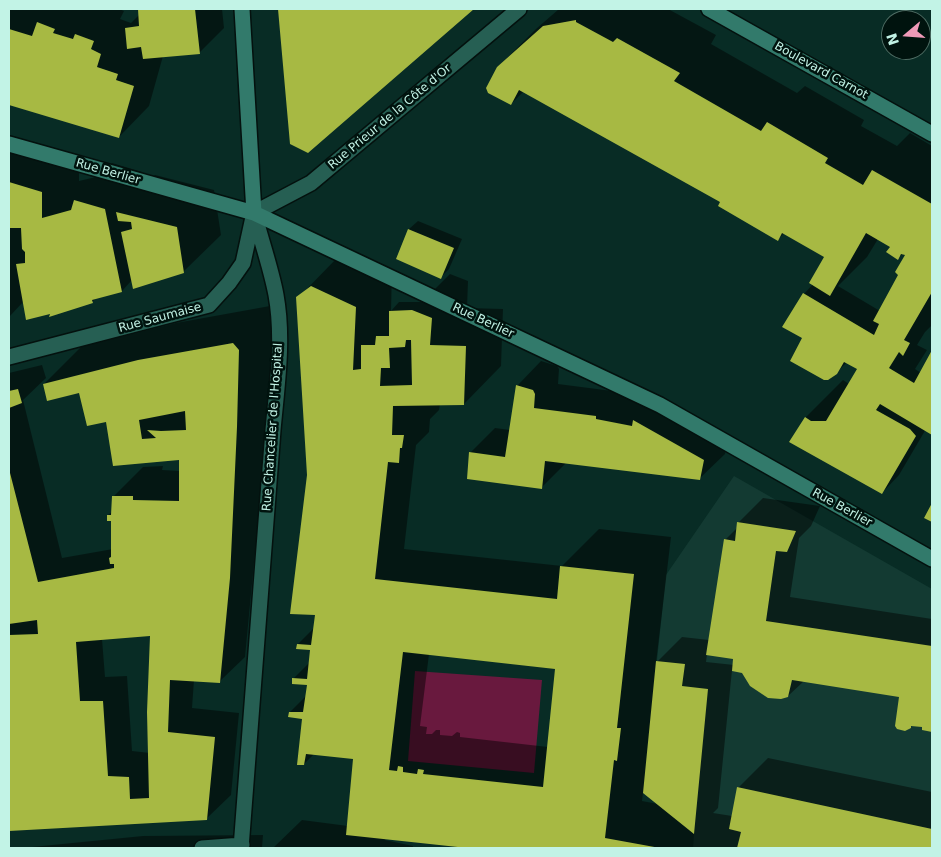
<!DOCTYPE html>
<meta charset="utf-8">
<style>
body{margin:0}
#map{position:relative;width:941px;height:857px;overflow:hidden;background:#082c25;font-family:"DejaVu Sans",sans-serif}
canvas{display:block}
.frame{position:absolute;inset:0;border:10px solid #c2f3e6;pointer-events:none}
.north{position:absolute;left:881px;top:10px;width:50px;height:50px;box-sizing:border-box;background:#00130e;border:1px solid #4e6d64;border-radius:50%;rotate:252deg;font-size:14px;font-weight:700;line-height:20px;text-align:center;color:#c2f3e6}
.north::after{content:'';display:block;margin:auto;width:18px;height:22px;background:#ef9ab8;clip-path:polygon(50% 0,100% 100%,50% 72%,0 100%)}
</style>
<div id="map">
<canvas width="941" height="857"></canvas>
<div class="frame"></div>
<div class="north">N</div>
</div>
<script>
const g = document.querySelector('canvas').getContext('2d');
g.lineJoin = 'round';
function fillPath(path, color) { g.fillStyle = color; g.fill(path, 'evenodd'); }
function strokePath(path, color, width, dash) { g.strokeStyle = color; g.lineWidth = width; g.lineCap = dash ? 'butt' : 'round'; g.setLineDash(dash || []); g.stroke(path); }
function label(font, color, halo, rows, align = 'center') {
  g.font = font + ' "DejaVu Sans",sans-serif'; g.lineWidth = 5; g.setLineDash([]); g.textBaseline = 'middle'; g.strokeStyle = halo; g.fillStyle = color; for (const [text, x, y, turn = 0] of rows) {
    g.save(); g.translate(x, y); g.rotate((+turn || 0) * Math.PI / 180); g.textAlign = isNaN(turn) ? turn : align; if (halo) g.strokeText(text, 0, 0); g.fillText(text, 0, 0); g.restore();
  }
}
fillPath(new Path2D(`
 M734,476L932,589V848H693L694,834L643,793L666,575Z`), '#133a32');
fillPath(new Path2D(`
 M415,671L542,680L534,773L408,761Z`), '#69193e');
fillPath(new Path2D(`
 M9,9H119L124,11L120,19L131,23L140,14V9H222L224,28L199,53L163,56L149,106L119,137L9,104Z
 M279,9H472L308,152L291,143Z
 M559,9H668L716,35L711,44L797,93L805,86L864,120L861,126L897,146L910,133L932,146V325L925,332L917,345L927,350L915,369L921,373L932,352V433L926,429L899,475L882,493L791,441L806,417L843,380L849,384L858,369L847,362L836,373L803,338L804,294L813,284L825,257L784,233L778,240L721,201L524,91L511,104L498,67L536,29ZM878,239L892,246L898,259L903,253L907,255L900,274L880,311L838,286L867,257Z
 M9,135L79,155V181L100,176L112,163L142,172L145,185L155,175L214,190L221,235L183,272L132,280L122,291L96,298L92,302L52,312L24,301L9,317Z
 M418,221L462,239L449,269L441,277L398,259L409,229Z
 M349,250L392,269L391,311L399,302H422L450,274L468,281L467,308L503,309L501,366L464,404H440L439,410L430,419L429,432L416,445L404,549L562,566L599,529L671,537L656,663L682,637L709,640L725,540L738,527L739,522L763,498L820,506L811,526L799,538L790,597L932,619V731L923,729V726L913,725L910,727L900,696L804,681L788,696L743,671L732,670L718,808L713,813L732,816L738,788L768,758L932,792V848H478L386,838L385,840L413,846V848H273L302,820L348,826L354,758L314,754L304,764V718L290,712L306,696L308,684L294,678L310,662L312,649L298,644L314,628L316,614L298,298L335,260ZM429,654L556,669L548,747L460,737V733L457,732L452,736L440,735V730H436L432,734H426L427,727L420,726ZM707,654L735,658L734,665L706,662ZM643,792L658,804L642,801Z
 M270,306L276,313L260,547L255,552L245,657L220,681L194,680L192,708L239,713L231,795L206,819L9,829V373L42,365L46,378L23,400L62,558L113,549L112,520L108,515L113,511V497L143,467L163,466L162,470L180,471V459L114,465L107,420L80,392L44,384L81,347L176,323ZM151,635L150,753L132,751L127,676L105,677L102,639Z
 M541,361L557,366L559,369L558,384L620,392V395L654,401L659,396L728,435L725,454L700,478L566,463L541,488L470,453L495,428L510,430L517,386Z
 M263,835L262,848H22L143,836Z`), '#0007');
fillPath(new Path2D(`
 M138,9H195L200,54L143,59L141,47L127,49L125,28L139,26Z
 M278,9H474L308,153L290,144Z
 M576,20V22L613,42L617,38L680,73L674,81L761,131L767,122L828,158L825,163L863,185L872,170L932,204V292L904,340L910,343L903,356L899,352L889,368L914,383L932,350V435L880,404L876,410L910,429L916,436L882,494L789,442L805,417L811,421H826L857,369L844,362L837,374L828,380H824L790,361L802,338L782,327L803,293L874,335L879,324L873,321L898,275L895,272L905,255L901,254L898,260L886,252L890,247L866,233L830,296L809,283L824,257L782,233L778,241L718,206L720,202L519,90L511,105L488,93L486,88L497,67L543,26Z
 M37,22L55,29L53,33L73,39L75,34L94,41L91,49L101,54L97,67L118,74L116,80L134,86L119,138L9,105V29L32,36Z
 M9,182L42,192V218L71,210L74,200L105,209L122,292L92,300L93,303L49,317L50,314L26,320L16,264L25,263V252L22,249L21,228H9Z
 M116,212L177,227L184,273L133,289L121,232L132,229L131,222L118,221Z
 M408,229L454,248L441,279L396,259Z
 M311,286L356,307L353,370L361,369V345H375L376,336H389V311L412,310L432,318L430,345L466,346L464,405L393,406L392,435H404L402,448H400L399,463L388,462L375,579L557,599L560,566L634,574L617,728H621L617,761L614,760L605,838L660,848H467L346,835L353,759L306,754L304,765H297L302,719L288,717L289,712H303L307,685L292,684V678L307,679L310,650L296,649L297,644L311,645L315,615L290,614L307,475L296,297ZM406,340H411L412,385L380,386L381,368H390L389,348L405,347ZM403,652L555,669L543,787L423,774L424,770L418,769L417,774L403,772V767L398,766L397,771L389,770Z
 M233,343L239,350L237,427L230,578L220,683L170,680L168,732L215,737L207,820L9,831V635L38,634L37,620L9,624V469L38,582L114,568V564H110L109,558L111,557V521H107V515H111L112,496H133V500L179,501V460L113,466L106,422L87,426L79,393L47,401L43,384L138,360ZM185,411L186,430L161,431L147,430L156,438L142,439L139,420ZM150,636L147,712L149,798L130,799L129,777L108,776L103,701H80L76,642Z
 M516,385L533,390L535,394L534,408L596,416V419L632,426L633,420L704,460L700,480L545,461L542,489L467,479L469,452L505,457Z
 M18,389L22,403L9,408V391Z
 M932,503V522L924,518Z
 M737,522L796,531L787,552L776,551L766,621L932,646V732L922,730V727L911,726V728L905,731L897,729L895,726L899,697L792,680L788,697L781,699L768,698L750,686L742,673L732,671L733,659L706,655L724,539L735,541Z
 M656,661L685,664L682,686L708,689L694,834L643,793Z
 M737,787L932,829V848H737L741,832L729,829Z`), '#a7b943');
const street = new Path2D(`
 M254,213L311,183L519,9
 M9,357L209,305L229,283L243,263L253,217
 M202,848L242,845
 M241,848L273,430C277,386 284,339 276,295C271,268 261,240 254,213`);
const secondary = new Path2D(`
 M242,9L254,213
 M709,9L932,134
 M9,144L254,213L660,405L932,559`);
strokePath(street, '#04110e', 18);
strokePath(secondary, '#04110e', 18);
strokePath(street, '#265f53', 15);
strokePath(secondary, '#327a6b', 15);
label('12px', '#c2f3e6', '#00130e', [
 ["Boulevard Carnot",821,71,29],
 ["Rue Prieur de la Côte d'Or",390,117,-40],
 ["Rue Berlier",108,172,16],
 ["Rue Saumaise",160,318,-15],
 ["Rue Berlier",483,321,25],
 ["Rue Chancelier de l'Hospital",273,427,-86],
 ["Rue Berlier",842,508,29]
]);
</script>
